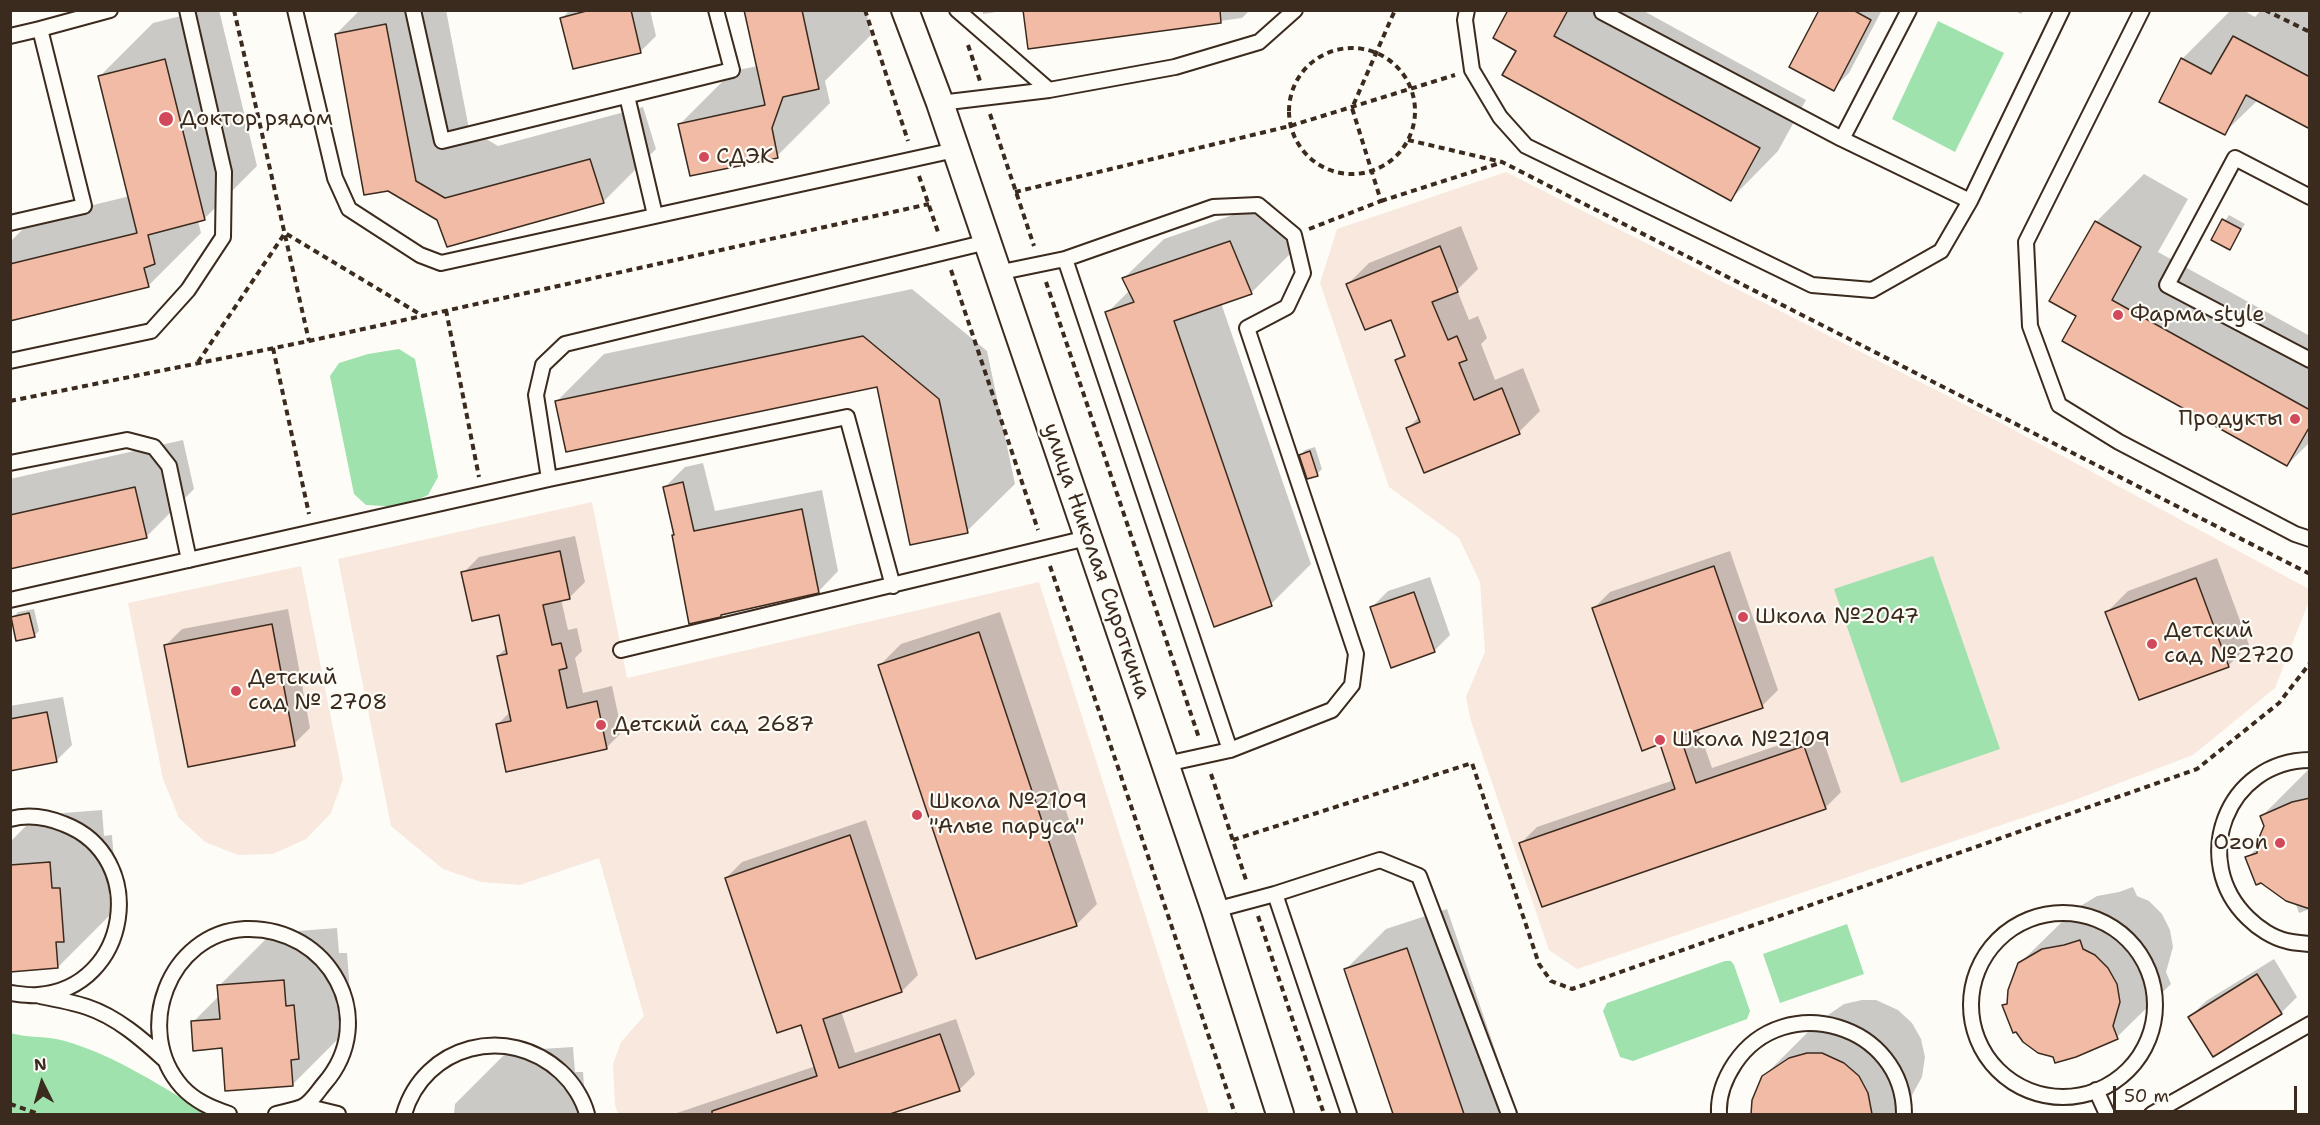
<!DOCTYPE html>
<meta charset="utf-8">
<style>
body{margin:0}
#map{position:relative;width:2320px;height:1125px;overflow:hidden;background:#fdfcf7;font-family:"Shantell Sans",sans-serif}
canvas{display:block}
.frame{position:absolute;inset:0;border:12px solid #3b2a1e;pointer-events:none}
.north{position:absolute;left:12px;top:1053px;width:60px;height:60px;-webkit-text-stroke:4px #fdfcf7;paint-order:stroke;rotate:355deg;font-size:16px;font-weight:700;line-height:24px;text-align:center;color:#3b2a1e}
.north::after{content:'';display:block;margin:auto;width:21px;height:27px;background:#3b2a1e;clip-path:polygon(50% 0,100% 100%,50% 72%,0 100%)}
.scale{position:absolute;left:2113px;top:1086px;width:184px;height:27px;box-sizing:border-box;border:3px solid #3b2a1e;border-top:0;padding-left:8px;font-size:18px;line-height:21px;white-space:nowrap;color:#3b2a1e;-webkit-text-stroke:4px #fdfcf7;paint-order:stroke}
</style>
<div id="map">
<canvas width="2320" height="1125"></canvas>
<div class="frame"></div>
<div class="north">N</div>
<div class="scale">50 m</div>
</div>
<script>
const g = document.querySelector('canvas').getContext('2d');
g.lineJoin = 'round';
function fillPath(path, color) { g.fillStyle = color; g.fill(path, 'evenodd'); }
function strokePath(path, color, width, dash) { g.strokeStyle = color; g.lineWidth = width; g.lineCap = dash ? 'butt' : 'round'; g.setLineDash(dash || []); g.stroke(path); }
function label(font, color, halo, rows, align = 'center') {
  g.font = font + ' "Shantell Sans",sans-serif'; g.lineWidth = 4.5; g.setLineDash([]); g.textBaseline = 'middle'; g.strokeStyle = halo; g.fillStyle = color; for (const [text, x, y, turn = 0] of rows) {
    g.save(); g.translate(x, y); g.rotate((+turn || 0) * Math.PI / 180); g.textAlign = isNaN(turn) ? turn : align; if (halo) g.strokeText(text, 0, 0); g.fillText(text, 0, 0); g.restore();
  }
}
fillPath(new Path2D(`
 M1506,172L2003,424L2309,589V601L2275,688L2193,755L2072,801L1577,969L1549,950L1471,721L1466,697L1485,652L1480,582L1459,538L1389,487L1320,283L1337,229Z
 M592,502L627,678L1039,582L1209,1114H618L615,1105L613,1064L621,1042L644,1016L599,858L520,885L481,882L443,869L391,826L338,559Z
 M301,566L343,779L331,813L306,839L273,854L238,855L205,842L179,818L163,779L128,603Z`), '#f9e8de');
fillPath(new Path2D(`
 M1938,21L2004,53L1955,152L1892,119Z
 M399,349L415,359L438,477L428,495L401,507L366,505L354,494L330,376L339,363L368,354Z
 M1933,556L2000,749L1901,783L1834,589Z
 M1847,924L1864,974L1780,1003L1763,954Z
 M1725,961H1731L1734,965L1750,1011L1747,1019L1633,1061L1620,1057L1603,1011L1607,1003Z
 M10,1033C28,1038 48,1036 65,1041C117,1056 163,1088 209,1114H11Z`), '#9fe2ad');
fillPath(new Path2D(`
 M205,10H219L257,166L204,219L198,221L201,233L148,286L10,320V242L32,220L130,196L100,76L153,23Z
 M360,10H446L469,129L498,146L643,107L656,149L603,202L439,219L388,189L336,34Z
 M570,10H650L656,36L640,52L562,18Z
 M746,10H866L871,35L825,81L830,103L777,156L680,124L733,71L758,66Z
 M983,10H1009L983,14Z
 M1025,10H1250L1242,18L1030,47Z
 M1510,10H1642L1806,100L1778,151L1731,199L1518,50Z
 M1821,10H1882L1849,73L1833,89Z
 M2013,10H2024L2021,14Z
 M2231,10H2243L2255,17L2261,10H2310V127L2258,100L2224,133L2182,59Z
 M2144,174L2188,199L2158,252L2310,336V442L2287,465L2078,316L2096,222Z
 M1270,202L1291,253L1251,293L1221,303L1311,564L1271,604L1107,313L1130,290L1124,278L1164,239Z
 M2229,215L2245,224L2229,248L2213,239Z
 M1461,226L1478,269L1457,290L1469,320L1478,316L1487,338L1481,344L1495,380L1523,368L1540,411L1519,432L1408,428L1420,416L1397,361L1406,352L1391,318L1348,284L1369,263Z
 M912,289L987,351L1015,484L967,531L878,385L556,402L604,354Z
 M183,440L194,489L146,537L10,567V479Z
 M1315,447L1322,469L1317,474L1301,455L1305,450Z
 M703,463L715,511L822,490L838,571L818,592L673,536L675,534L665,487L685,467Z
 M575,536L585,582L569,598L561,599L568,630L577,628L582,651L575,658L583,693L612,686L622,732L606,748L497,725L511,711L498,656L507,647L500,614L463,573L479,557Z
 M1730,551L1778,690L1762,706L1698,728L1712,768L1820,731L1841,792L1825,808L1521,843L1537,827L1674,780L1661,742L1594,608L1610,592Z
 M2217,558L2249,645L2228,666L2107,612L2128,591Z
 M1430,577L1450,635L1434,651L1372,607L1388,591Z
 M34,609L39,631L34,636L13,617L18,612Z
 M288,609L310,728L294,744L166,645L182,629Z
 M1000,612L1097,904L1076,925L880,665L901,644Z
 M63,697L72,745L56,761L10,769V706Z
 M2310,768V909L2299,913L2295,902L2247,858L2259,846L2265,826L2262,816Z
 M102,810L104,836L112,835L116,887L109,895L111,914L58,967L10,971V842L37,815Z
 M866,820L918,975L902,991L841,1011L855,1053L956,1019L975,1074L959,1090L886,1114H674L816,1066L802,1024L726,878L742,862Z
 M2133,887L2137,896L2149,901L2162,914L2170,930L2173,947L2166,972L2171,984L2117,1037L2054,1056L2004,1006L2009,1001L2019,964L2074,910L2097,896L2119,892Z
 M1447,909L1517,1114H1394L1346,969L1386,929Z
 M337,928L339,953H347L351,1005L345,1032L292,1085L224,1047L193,1022L220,995L219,986L272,933Z
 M2274,959L2297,997L2281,1013L2214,1055L2190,1017L2206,1001Z
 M1862,1000H1876L1898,1010L1912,1023L1921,1039L1925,1057L1922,1077L1911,1097L1894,1114H1751L1763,1077L1818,1022L1844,1004Z
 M573,1047L575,1072H583L586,1114H454L455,1104L508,1051Z`), '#0003');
const building = new Path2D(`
 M590,10H631L641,53L573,69L560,18Z
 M744,10H802L819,89L783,97L772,128L778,158L690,176L678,124L765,105Z
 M1023,10H1220L1221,23L1028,49Z
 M1508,10H1568L1554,36L1760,148L1731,201L1502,75L1516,51L1493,38Z
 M1819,10H1853L1871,20L1834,91L1789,67Z
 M386,24L416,181L445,198L590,159L604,203L447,247L437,220L388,191L364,195L335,34Z
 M2233,36L2310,77V129L2246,95L2225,135L2159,102L2181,58L2211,74Z
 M165,59L205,220L148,235L155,264L144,268L149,287L10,321V264L137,233L98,76Z
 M2222,219L2241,229L2230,250L2211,240Z
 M2095,221L2141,247L2112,300L2310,410V426L2287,466L2062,341L2076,316L2049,301Z
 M1230,241L1252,294L1174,321L1272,606L1214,627L1105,312L1134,302L1122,278Z
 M1440,246L1458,292L1432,302L1448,340L1457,336L1467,360L1459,363L1474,400L1502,388L1520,434L1424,473L1406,428L1420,422L1395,360L1405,356L1391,320L1365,330L1346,284Z
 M863,336L939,399L968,533L910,545L877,387L566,452L555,401Z
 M1310,451L1318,476L1307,479L1299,455Z
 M683,482L694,531L802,509L819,593L721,615V617L689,624L672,535H674L663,487Z
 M135,487L147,538L10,569V515Z
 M560,551L570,599L543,605L552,645L561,643L567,668L559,670L567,708L597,701L607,749L506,772L496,724L511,721L497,656L507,654L499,615L472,621L461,572Z
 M1714,566L1763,708L1680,736L1696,783L1804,746L1826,809L1542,907L1519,843L1675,789L1660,744L1642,751L1592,608Z
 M2196,578L2229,667L2139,700L2105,612Z
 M1414,592L1435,652L1391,668L1370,607Z
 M29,613L35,637L16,641L11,617Z
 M272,624L295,746L188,767L164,645Z
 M979,632L1077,926L976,959L878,665Z
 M47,712L57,762L10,771V719Z
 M2310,798V909L2286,901L2261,883L2256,885L2245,857L2257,853L2258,840L2264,826L2260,816L2292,802Z
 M850,835L902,992L823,1019L839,1068L940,1034L960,1091L890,1114H712V1111L817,1076L801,1025L777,1033L725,878Z
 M50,862L52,888H60L64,942H56L58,968L10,972V865Z
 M2080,940L2083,949L2095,955L2108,968L2117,984L2120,1002L2113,1026L2118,1039L2076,1057L2055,1063L2053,1057L2038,1053L2023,1042L2016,1032L2013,1033L2002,1005L2007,1004L2008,990L2018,963L2042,949L2064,945Z
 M1407,948L1464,1114H1393L1344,969Z
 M2257,974L2282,1014L2213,1057L2188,1017Z
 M284,980L286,1006L294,1005L299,1059L291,1060L293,1086L225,1091L222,1048L193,1051L191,1021L220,1019L217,985Z
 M1807,1053H1822L1844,1063L1859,1076L1868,1093L1872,1114H1751L1752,1100L1762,1076L1789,1058Z`);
fillPath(building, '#f1bba5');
strokePath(building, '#3b2a1e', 1.5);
const lane = new Path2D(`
 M295,10L335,178L349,209L420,255L441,263L955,150
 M413,10L442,141L732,70L716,10
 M957,10L1049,90
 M1467,10L1465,20L1472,70L1500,117L1526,146L1812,285L1872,290L1941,251L1970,201L2062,10
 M1603,10L1602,12L1842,139L1970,201
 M2142,10L2026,242L2030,326L2059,405L2119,442L2295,534L2310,539
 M40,29L110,10
 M10,36L40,29L84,206L10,223
 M627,96L655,215
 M940,103L1049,90L1175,67L1259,42L1295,10
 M1842,139L1909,10
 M2310,197L2235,158L2167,285L2310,360
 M1065,259L1230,750
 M997,273L1065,259L1213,207L1258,205L1294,235L1303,273L1287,307L1247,328L1356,654L1352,685L1332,710L1230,750L1166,764
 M10,361L151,331L188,290L223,237L224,172L187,10
 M10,463L127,440L154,447L169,466L189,560
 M893,586L847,417L549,479L536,395L543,365L565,344L987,242
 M10,600L549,479
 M621,650L1087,538
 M2310,760C2226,761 2189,861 2248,918C2258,928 2273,938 2287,941C2294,943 2302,943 2310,944
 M10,819C29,814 47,817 64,824C150,857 130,988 38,995C29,996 19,994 10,993
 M1275,894L1349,1114
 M1215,910L1275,894L1380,860L1419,876L1509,1114
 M1971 1005a92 92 0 1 1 184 0a92 92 0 1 1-184 0Z
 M40,996C56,999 72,1002 87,1007C117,1017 142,1039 165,1060
 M2096,1090L2107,1114
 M305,1106L338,1114
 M229,1114C211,1108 195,1101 182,1087C132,1031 169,933 245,929C329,926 381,1019 324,1084C318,1091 311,1103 302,1107C294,1110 285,1112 276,1114
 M404,1114C424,1045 508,1023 561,1072C573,1083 583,1099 587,1114
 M1719,1114C1718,1096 1725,1078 1735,1063C1785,989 1904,1025 1904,1114
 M2152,1114L2310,1024`);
const street = new Path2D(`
 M905,10L940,103L1215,910L1280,1114`);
strokePath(lane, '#3b2a1e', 18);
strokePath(street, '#3b2a1e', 30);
strokePath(new Path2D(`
 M234,10L309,341
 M865,10L908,141
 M2265,10L2310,32
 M968,45L980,81
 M1289 111a63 63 0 1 1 126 0a63 63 0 1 1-126 0Z
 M990,114L1034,246
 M1408,140L1502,162L2310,574
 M919,176L939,235
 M1015,192L1290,126L1455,75
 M1381,201L1500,163
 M1309,229L1381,201L1352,108L1395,10
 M951,270L1038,530
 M1046,282L1199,738
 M446,310L479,477
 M273,348L309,514
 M198,362L285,233L423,316
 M10,401L309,341L929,204
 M1050,566L1235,1114
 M1211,774L1247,883
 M1233,840L1472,763L1539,964L1551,981L1572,989L2197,769L2279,703L2310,663
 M1258,916L1324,1114
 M10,1104L39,1114`), '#3b2a1e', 4, [6, 4.5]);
strokePath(lane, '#fdfcf7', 14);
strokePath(street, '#fdfcf7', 26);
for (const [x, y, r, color] of [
 [166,119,8,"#d1495b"],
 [704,157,6,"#d1495b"],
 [2118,315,6,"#d1495b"],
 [2295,419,6,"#d1495b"],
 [1743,617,6,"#d1495b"],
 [2152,644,6,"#d1495b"],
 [236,691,6,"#d1495b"],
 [601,725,6,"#d1495b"],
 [1660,740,6,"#d1495b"],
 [917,815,6,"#d1495b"],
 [2280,843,6,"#d1495b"]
]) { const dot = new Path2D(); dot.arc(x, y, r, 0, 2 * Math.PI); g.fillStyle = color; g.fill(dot); strokePath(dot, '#fdfcf7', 2); }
label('22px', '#3b2a1e', '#fdfcf7', [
 ["Доктор рядом",180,119],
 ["СДЭК",716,157],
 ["Фарма style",2130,315],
 ["Продукты",2283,419,"right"],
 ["Школа №2047",1755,617],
 ["Детский",2164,631],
 ["сад №2720",2164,656],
 ["Детский",248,678],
 ["сад № 2708",248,703],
 ["Детский сад 2687",613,725],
 ["Школа №2109",1672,740],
 ["Школа №2109",929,802],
 ["\"Алые паруса\"",929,827],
 ["Ozon",2268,843,"right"]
], 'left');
label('22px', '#3b2a1e', '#fdfcf7', [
 ["улица Николая Сироткина",1096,561,71]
]);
</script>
